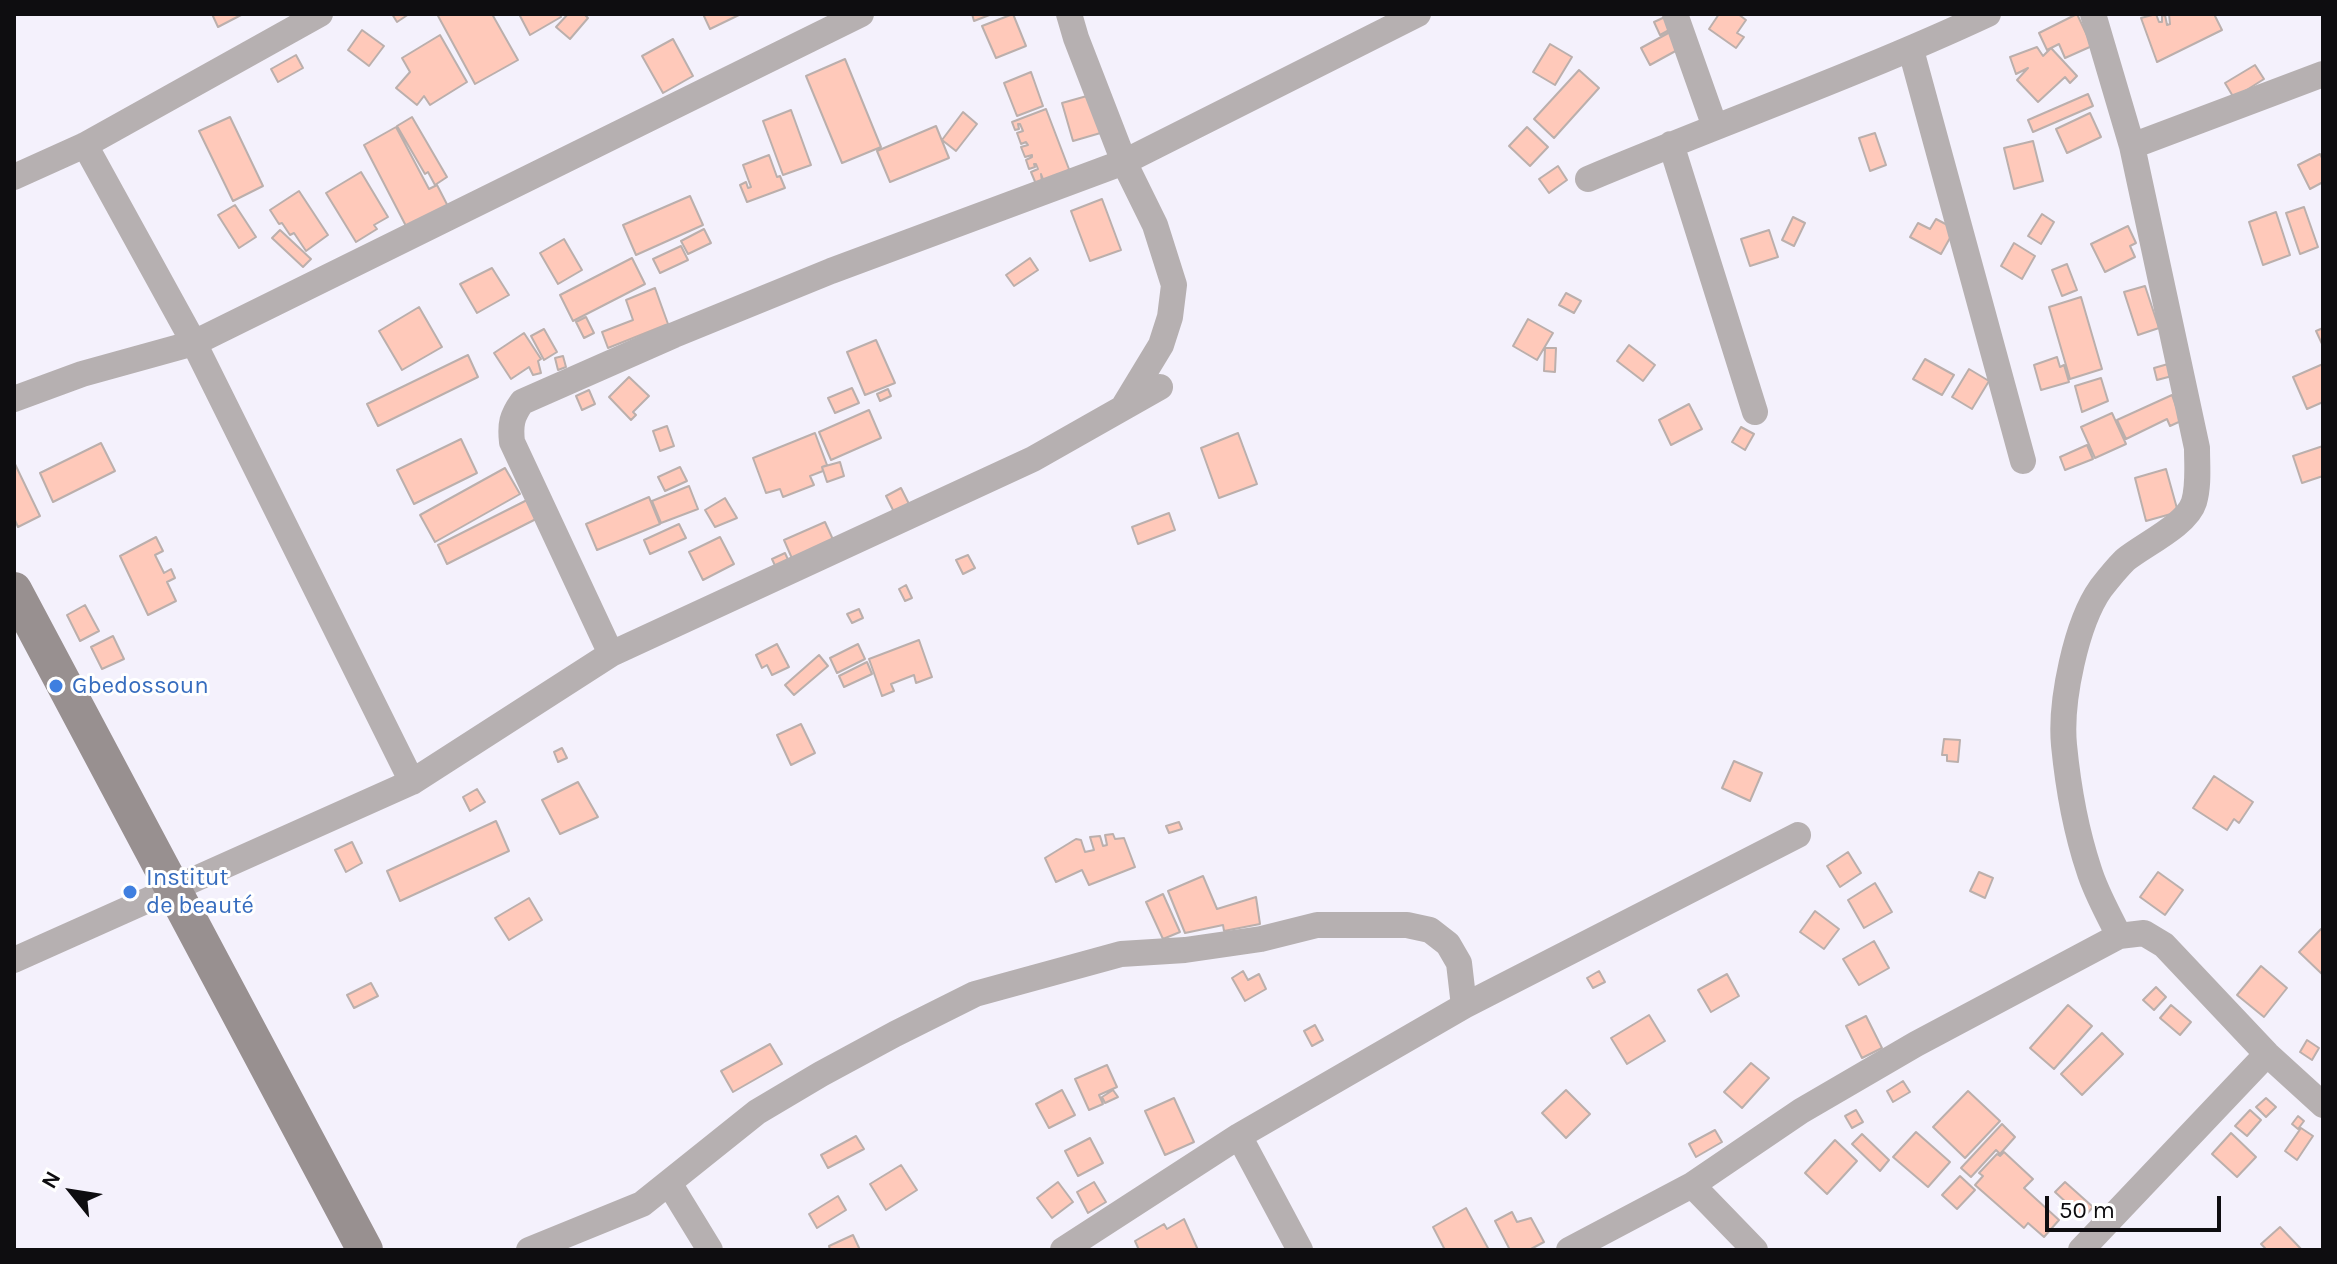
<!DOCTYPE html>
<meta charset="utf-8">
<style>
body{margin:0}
#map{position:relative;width:2337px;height:1264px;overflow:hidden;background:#f4f1fc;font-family:Karla,sans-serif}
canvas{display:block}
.frame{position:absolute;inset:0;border:16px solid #0e0d10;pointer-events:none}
.north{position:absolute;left:32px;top:1152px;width:80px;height:80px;-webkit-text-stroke:6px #fff;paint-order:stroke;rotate:300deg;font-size:22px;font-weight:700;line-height:32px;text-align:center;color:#0e0d10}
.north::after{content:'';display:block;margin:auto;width:28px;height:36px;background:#0e0d10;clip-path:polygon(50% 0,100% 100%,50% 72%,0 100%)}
.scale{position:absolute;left:2045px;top:1196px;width:176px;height:36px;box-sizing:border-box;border:4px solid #0e0d10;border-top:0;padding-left:10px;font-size:24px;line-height:28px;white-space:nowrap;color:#0e0d10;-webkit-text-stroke:6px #fff;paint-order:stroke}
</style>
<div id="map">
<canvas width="2337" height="1264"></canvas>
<div class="frame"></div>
<div class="north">N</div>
<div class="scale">50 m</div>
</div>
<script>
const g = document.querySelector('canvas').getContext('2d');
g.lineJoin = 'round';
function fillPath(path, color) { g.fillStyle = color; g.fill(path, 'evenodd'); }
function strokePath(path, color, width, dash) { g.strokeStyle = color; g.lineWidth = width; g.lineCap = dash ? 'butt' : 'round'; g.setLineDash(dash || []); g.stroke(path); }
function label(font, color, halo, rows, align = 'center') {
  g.font = font + ' Karla,sans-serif'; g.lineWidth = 6; g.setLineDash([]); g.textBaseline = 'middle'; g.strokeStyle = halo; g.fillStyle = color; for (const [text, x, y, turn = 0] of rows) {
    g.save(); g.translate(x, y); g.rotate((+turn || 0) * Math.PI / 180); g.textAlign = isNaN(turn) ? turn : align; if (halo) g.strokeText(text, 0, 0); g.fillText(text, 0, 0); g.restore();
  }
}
const building = new Path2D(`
 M212,14H243L218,27Z
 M392,14H409L397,22Z
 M437,14H492L518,60L475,84Z
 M519,14H560L561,17L530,35Z
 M568,14H584L588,18L570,39L556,27Z
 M703,14H741L710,29Z
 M972,14H992L974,21Z
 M1013,14L1026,46L996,58L982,26Z
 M1719,14H1738L1746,20L1737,33L1744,37L1736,48L1709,29Z
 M2077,14L2092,46L2065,58L2059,44L2047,50L2039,33Z
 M2156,14L2159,22H2162V16L2165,15L2167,25L2170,24L2169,14H2214L2222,30L2157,62L2141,18Z
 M1665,17L1671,29L1660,35L1654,22Z
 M362,30L384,46L369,66L348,50Z
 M1672,31L1681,48L1650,65L1641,48Z
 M440,35L467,82L430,105L424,96L417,105L396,88L410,72L402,58Z
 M673,39L693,76L663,93L642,56Z
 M1550,44L1572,57L1555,85L1533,72Z
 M2037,47L2043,56L2051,48L2077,76L2070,83L2065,77L2038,102L2017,80L2028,68L2016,74L2010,57Z
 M296,55L303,68L278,82L271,69Z
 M845,59L881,147L842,163L806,76Z
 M2255,65L2264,79L2234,98L2225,83Z
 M1579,70L1599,88L1554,138L1534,119Z
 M1031,72L1043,106L1017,116L1004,83Z
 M1094,94L1104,132L1073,141L1062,103Z
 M2088,94L2093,106L2033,132L2028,120Z
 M1046,109L1072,177L1046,187L1041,174L1042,182L1036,184L1031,172L1038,169L1036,164H1034L1035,167L1029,169L1026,160L1032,157V155L1025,157L1021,147L1028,145L1026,142L1021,144L1017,133L1023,131L1020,124H1018L1019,129L1015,130L1012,122Z
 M791,110L811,165L783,175L763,121Z
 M963,112L977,124L956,151L942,140Z
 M2090,113L2101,137L2067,153L2056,129Z
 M230,117L263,186L233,201L199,131Z
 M412,117L447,177L435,185L428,172L425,174L397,126Z
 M936,126L949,158L890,182L877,151Z
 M396,127L429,189L437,185L453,216L406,226L364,145Z
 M1527,127L1548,147L1530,166L1509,146Z
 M1875,133L1886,165L1870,171L1859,138Z
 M2033,141L2043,181L2014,189L2004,148Z
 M2320,154L2323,160V182L2310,189L2298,165Z
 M769,155L777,177L780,176L785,188L747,202L740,185L746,182L748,188L751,187L743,165Z
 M1558,166L1567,180L1549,193L1539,179Z
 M361,172L388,217L374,225L377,229L356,242L326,193Z
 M299,191L328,235L306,251L294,233L290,235L282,223L279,224L270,210Z
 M690,196L703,225L636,255L623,225Z
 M1102,199L1121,250L1090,261L1071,211Z
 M235,205L256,237L239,248L218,215Z
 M2304,207L2318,247L2300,254L2286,213Z
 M2276,212L2290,255L2263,265L2249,222Z
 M2042,214L2054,222L2041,244L2028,236Z
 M1793,217L1805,223L1794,246L1782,240Z
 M1936,219L1955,229L1941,254L1910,237L1918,223L1930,229Z
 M2128,226L2136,243L2130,246L2135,257L2105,272L2091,244Z
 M704,229L711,243L688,254L681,241Z
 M280,230L311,259L303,267L272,238Z
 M1769,230L1778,257L1750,266L1741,239Z
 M564,239L582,270L558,284L540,253Z
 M2014,243L2035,256L2022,279L2001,266Z
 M681,246L688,260L660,273L653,259Z
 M632,258L645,284L573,321L560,295Z
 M1030,258L1038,270L1014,286L1006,275Z
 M2067,264L2077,290L2062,296L2052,270Z
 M492,268L509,295L477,313L460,284Z
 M2145,286L2159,328L2138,335L2124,292Z
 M655,288L668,324L608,348L602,332L633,320L626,300Z
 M1566,293L1581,301L1574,313L1559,305Z
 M2081,297L2102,369L2070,379L2049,307Z
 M419,307L442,347L402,370L379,331Z
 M586,317L594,333L584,338L576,322Z
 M1528,319L1553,333L1537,360L1513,346Z
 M2323,328V346L2316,331Z
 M544,329L557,352L544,360L531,336Z
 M524,333L541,359L538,361L541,373L533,375L529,367L511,379L494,353Z
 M876,340L895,383L865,395L847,352Z
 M1629,345L1655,365L1643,381L1617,361Z
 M1545,348H1556L1555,372L1544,371Z
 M468,355L478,377L378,426L367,404Z
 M563,356L566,367L558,370L555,358Z
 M2057,357L2060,367L2064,365L2069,382L2041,390L2034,365Z
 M1925,359L1954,375L1942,395L1913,379Z
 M2168,364L2172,376L2157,380L2154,368Z
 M2323,364V402L2307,409L2293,377Z
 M1969,369L1989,381L1972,409L1952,397Z
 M629,377L649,396L633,412L636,415L631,420L609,397Z
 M2101,378L2108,401L2082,412L2075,386Z
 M852,388L859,403L835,413L828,398Z
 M888,389L891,396L880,401L877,394Z
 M589,390L595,404L582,410L576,396Z
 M2172,395L2181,421L2170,426L2167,419L2126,439L2117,420Z
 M1689,404L1702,429L1671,445L1659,420Z
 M869,410L881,438L831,460L819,432Z
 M2112,413L2126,444L2095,458L2081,427Z
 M667,426L674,446L660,451L653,431Z
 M1741,427L1754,434L1745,450L1732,442Z
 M815,433L827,465L822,467L823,471L810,476L814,485L783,497L780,489L766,493L753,458Z
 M1238,433L1257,484L1219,498L1201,448Z
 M461,439L477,473L414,504L397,470Z
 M101,443L115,471L53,502L40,473Z
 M2087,445L2093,459L2065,470L2060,457Z
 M2323,446V476L2302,483L2293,456Z
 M14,462L40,516L18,527L14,518Z
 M840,462L844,476L827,482L822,467Z
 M680,467L687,481L665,491L658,477Z
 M505,468L520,494L435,542L420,515Z
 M2166,469L2178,512L2146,521L2135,478Z
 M689,486L698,509L661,523L652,501Z
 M901,488L910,506L895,514L886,496Z
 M649,497L660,524L597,550L586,524Z
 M531,498L540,517L447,564L438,545Z
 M725,498L737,518L715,527L705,510Z
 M1169,513L1175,530L1138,544L1132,527Z
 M825,522L835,544L794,563L784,540Z
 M679,524L686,538L650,554L644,540Z
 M156,537L163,551L155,555L164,573L171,569L175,578L167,582L176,601L148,615L120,556Z
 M720,537L734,564L703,580L689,552Z
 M785,553L790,564L777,570L772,559Z
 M968,555L975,568L963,574L956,560Z
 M906,585L912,598L905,601L899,589Z
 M85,605L99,631L80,641L67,615Z
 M859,609L863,618L852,623L847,614Z
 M113,636L124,659L102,669L91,647Z
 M919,640L932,677L916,683L914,675L891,684L894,691L882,696L869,659Z
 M777,644L789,667L772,675L767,665L762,668L756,655Z
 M858,644L865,659L837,673L830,658Z
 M819,655L828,666L794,695L785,685Z
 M867,662L872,674L844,687L839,676Z
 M801,724L815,753L791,765L777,735Z
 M1944,739L1960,740L1958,762L1947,761V755H1942Z
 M562,748L567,758L558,762L554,752Z
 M1734,761L1762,773L1750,801L1722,788Z
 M2214,776L2253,802L2239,823L2234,819L2227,830L2193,808Z
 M578,782L598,817L560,834L542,800Z
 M477,789L485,802L470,811L463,797Z
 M496,821L509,851L400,901L387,871Z
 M1179,822L1182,829L1169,833L1166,826Z
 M1113,834L1115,839L1124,838L1135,867L1089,885L1082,870L1056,882L1045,858L1076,839L1081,840L1085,852L1094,850L1090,837L1100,836L1103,846L1107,845L1105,835Z
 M352,842L362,863L346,872L335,850Z
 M1848,852L1861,873L1840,887L1827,866Z
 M1979,872L1993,878L1985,898L1970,891Z
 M2158,872L2183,890L2165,915L2140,897Z
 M1203,876L1217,909L1256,897L1260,924L1224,931L1223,925L1185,933L1168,891Z
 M1875,883L1892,912L1864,928L1848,900Z
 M1163,894L1180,932L1163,939L1146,902Z
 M529,898L542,920L509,940L495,918Z
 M1815,911L1839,929L1824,949L1800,932Z
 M2321,929L2323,931V975L2299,952Z
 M1874,941L1889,968L1859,985L1843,959Z
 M2261,966L2287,988L2264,1017L2237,995Z
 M1243,971L1248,980L1259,974L1266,989L1245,1001L1232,978Z
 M1599,971L1605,982L1593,988L1587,978Z
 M1727,974L1739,996L1711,1012L1698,990Z
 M371,983L378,996L354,1008L347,995Z
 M2156,987L2166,997L2154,1010L2143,1000Z
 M2068,1005L2092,1026L2054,1069L2030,1048Z
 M2171,1005L2191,1022L2180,1035L2160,1018Z
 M1649,1015L1665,1041L1627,1064L1611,1038Z
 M1866,1016L1882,1048L1862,1058L1846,1026Z
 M1315,1025L1323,1040L1312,1046L1304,1031Z
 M2102,1033L2123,1054L2082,1095L2061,1074Z
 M2307,1040L2319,1048L2312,1060L2300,1052Z
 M770,1044L782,1064L733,1092L721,1071Z
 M1751,1063L1769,1078L1742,1108L1724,1092Z
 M1107,1065L1117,1087L1099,1095L1103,1104L1089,1110L1075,1079Z
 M1903,1081L1910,1092L1893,1102L1887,1091Z
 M1062,1090L1075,1115L1049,1128L1036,1104Z
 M1113,1090L1118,1097L1105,1103L1102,1097Z
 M1566,1090L1590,1114L1566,1138L1542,1113Z
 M1968,1091L2000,1121L1965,1158L1933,1127Z
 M1174,1098L1194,1142L1165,1155L1145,1111Z
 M2266,1098L2276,1107L2266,1117L2256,1107Z
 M1856,1110L1863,1122L1852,1128L1845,1116Z
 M2250,1110L2261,1120L2247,1136L2235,1126Z
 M2298,1116L2304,1121L2298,1129L2292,1124Z
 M2002,1124L2015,1137L2000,1154L1996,1150L1971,1177L1961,1168Z
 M2301,1128L2313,1136L2297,1160L2285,1151Z
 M1715,1130L1722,1142L1696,1157L1689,1144Z
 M1916,1132L1950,1162L1928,1187L1893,1157Z
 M2231,1133L2256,1157L2237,1177L2212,1154Z
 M1862,1134L1889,1160L1880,1171L1852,1144Z
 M856,1136L864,1149L828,1168L821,1155Z
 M1090,1138L1103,1163L1078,1176L1065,1151Z
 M1835,1140L1857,1161L1827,1194L1805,1173Z
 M2004,1152L2033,1179L2024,1188L2059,1220L2044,1237L2028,1223L2024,1228L1975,1185L1983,1176L1979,1173L1997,1154L2000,1156Z
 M901,1165L917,1190L886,1210L870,1184Z
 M1960,1176L1975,1190L1957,1209L1942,1195Z
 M1058,1182L1073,1202L1052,1218L1037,1198Z
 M1094,1182L1106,1202L1088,1213L1077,1192Z
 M2065,1182L2093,1207L2083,1218L2055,1192Z
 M838,1196L846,1210L817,1228L809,1214Z
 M1466,1208L1489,1250H1445L1433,1227Z
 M1512,1212L1517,1222L1531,1218L1544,1242L1529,1250H1510L1495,1221Z
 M1184,1219L1198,1250H1139L1135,1241L1164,1224L1167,1229Z
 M2280,1227L2302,1250H2263L2265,1248L2261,1244Z
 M853,1235L860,1250H830L829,1246Z`);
fillPath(building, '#ffc9ba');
strokePath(building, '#bbafac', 2);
strokePath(new Path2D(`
 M1069,14L1076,38L1124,162L1155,225L1174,285L1170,317L1161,345L1124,406
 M1675,14L1715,127
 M2093,14L2132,146L2197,448C2197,466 2199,485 2194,502C2187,525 2143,545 2125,560C2117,568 2108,579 2101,588C2076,623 2060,702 2064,745C2068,786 2076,831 2089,870C2096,893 2109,915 2119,936
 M1911,50L2023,461
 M1671,144L1755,412
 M85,145L194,343L412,782
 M2132,146L2323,74
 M14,177L85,145L320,14
 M1588,179C1721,123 1857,75 1988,14
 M14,399L82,374L194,343L861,14
 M611,654L512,442C510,424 512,416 522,402L674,335L831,271L1124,162L1418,14
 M14,960L412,782L611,654L1033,459L1160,387
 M1239,1136L1300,1250
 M669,1183L710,1250
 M1692,1185L1755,1250
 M529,1250L642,1204L757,1112L821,1074L895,1034L975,994L1121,954L1185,950L1261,939L1317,925H1407L1430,930L1448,944L1459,963L1464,1006
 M1063,1250L1239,1136L1464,1006L1798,835
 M1569,1250L1692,1185L1801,1111L1916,1044L2119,936L2144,933L2164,945L2267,1054L2323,1105
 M2081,1250L2267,1054`), '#b6b0b1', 26);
strokePath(new Path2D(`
 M14,590L365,1250`), '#989090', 36);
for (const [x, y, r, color] of [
 [56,686,8,"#3f7fe0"],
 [130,892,8,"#3f7fe0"]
]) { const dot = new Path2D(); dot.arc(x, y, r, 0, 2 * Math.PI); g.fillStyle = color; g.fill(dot); strokePath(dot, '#fff', 3); }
label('24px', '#366cbe', '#fff', [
 ["Gbedossoun",72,686],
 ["Institut",146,878],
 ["de beauté",146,906]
], 'left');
</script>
